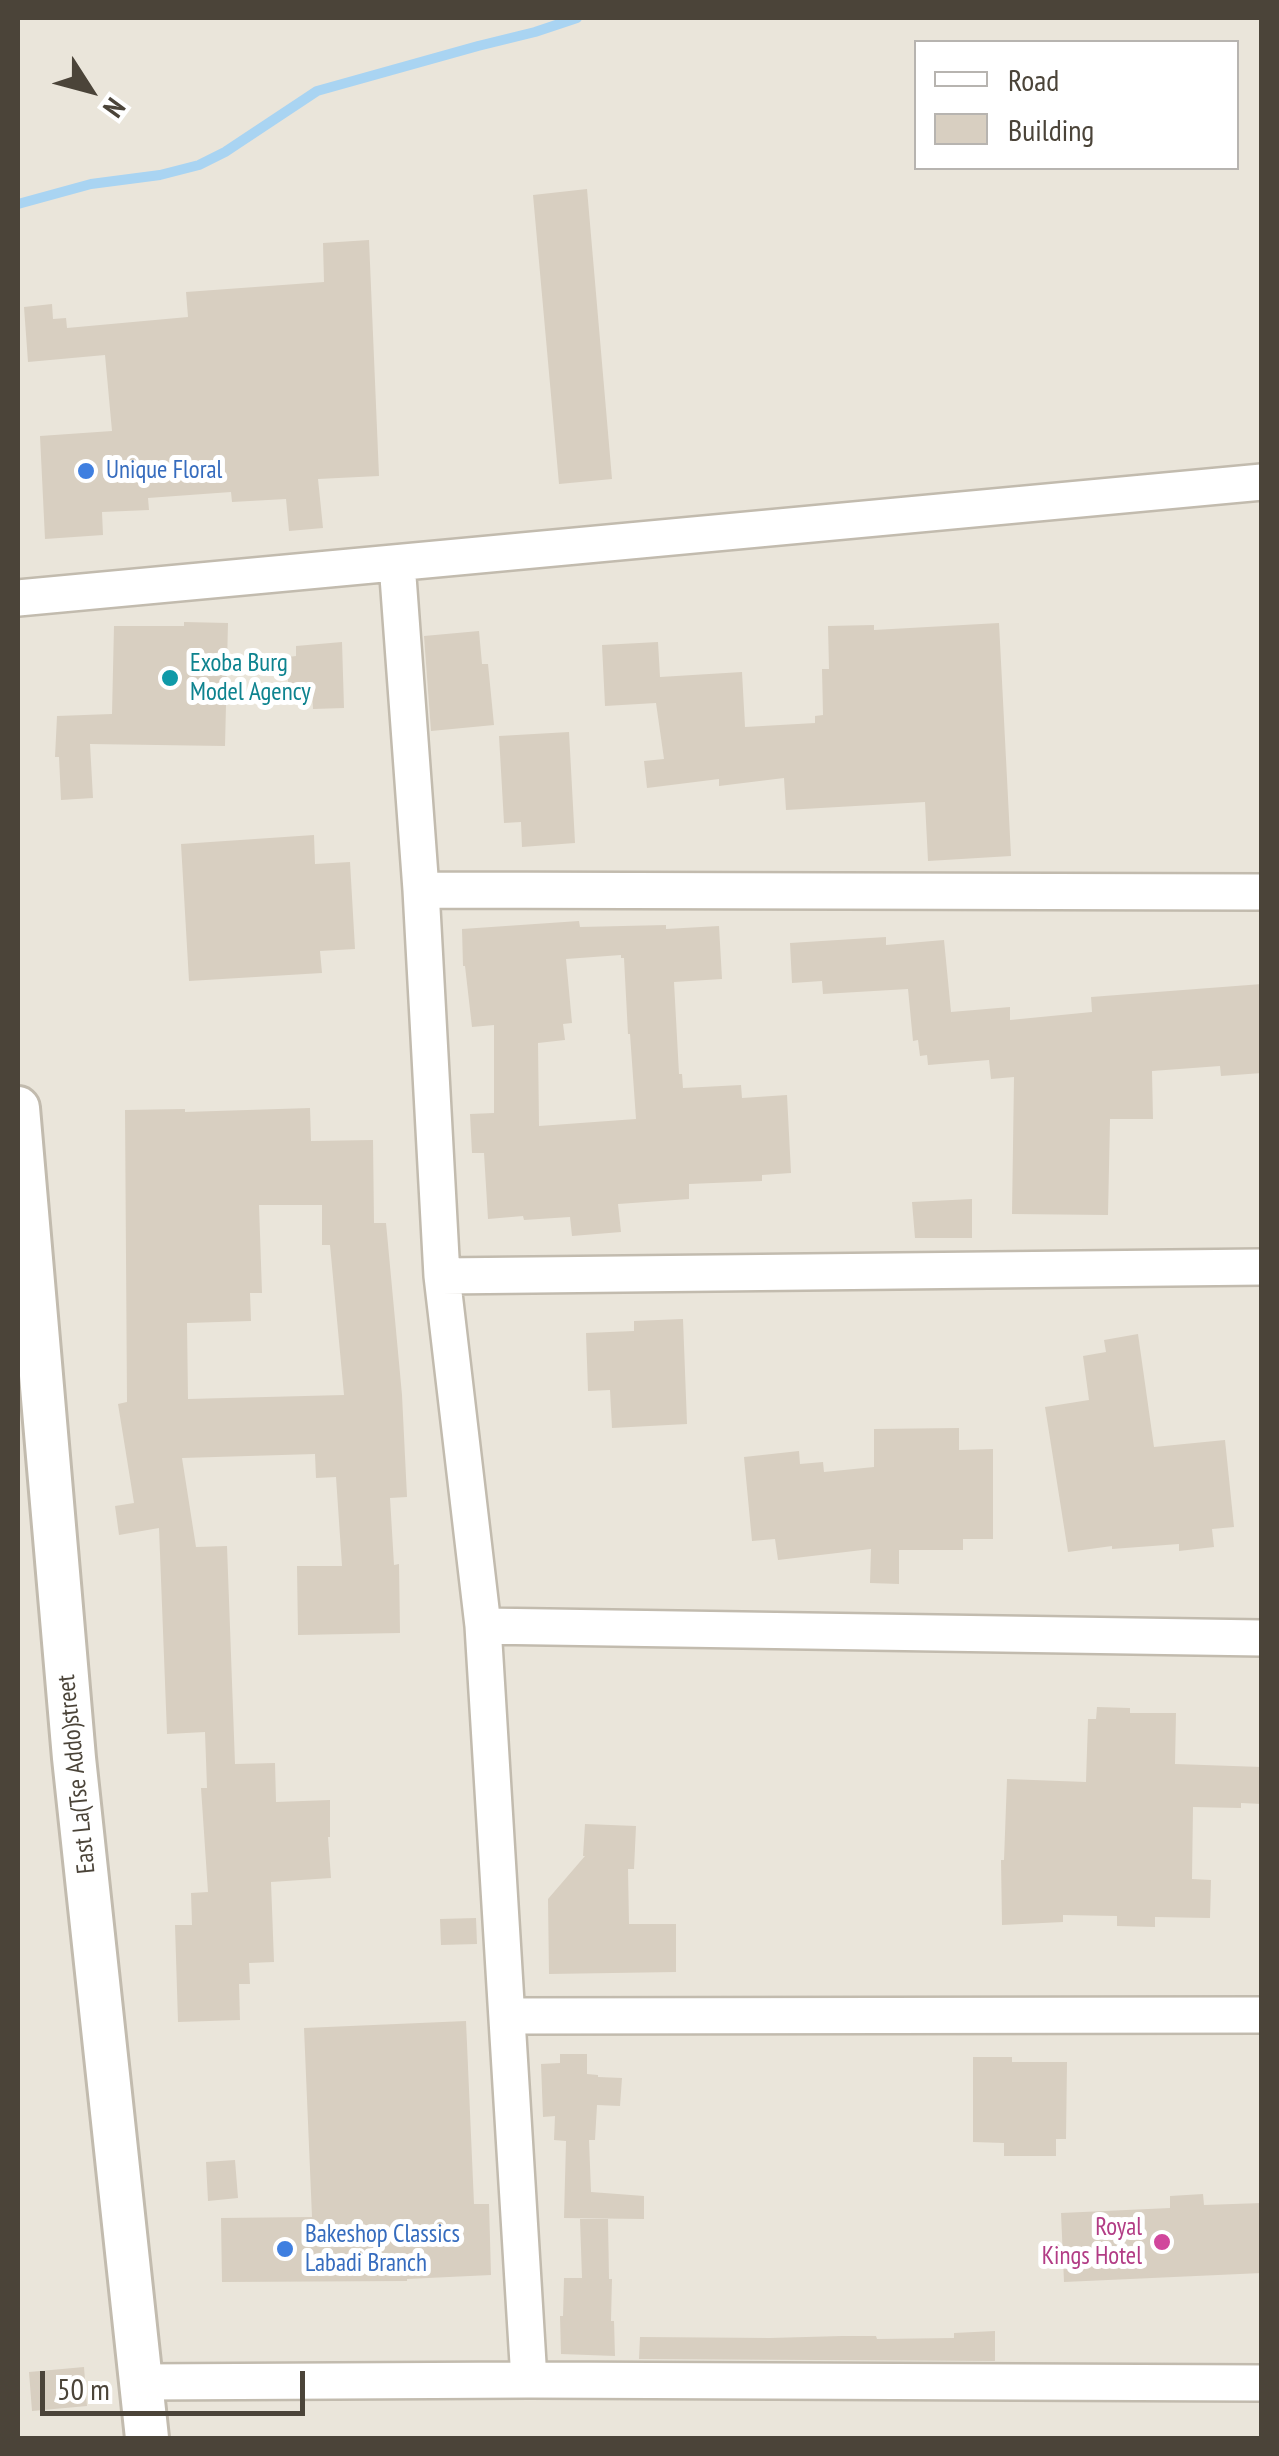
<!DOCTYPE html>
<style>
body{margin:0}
#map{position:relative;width:1279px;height:2456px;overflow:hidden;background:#f6f3ec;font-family:"PT Sans Narrow",sans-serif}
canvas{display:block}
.frame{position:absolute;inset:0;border:20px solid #4b4439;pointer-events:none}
.legend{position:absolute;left:914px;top:40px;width:325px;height:130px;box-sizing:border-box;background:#fff;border:2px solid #b7b4b0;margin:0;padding:12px 18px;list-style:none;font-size:30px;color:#4b4439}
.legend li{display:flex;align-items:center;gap:20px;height:50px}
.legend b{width:50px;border:2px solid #b7b4b0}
.north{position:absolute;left:40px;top:40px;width:100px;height:100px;-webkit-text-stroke:8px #fff;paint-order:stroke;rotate:126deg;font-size:28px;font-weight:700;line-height:40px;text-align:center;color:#4b4439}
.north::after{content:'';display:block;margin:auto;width:35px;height:45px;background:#4b4439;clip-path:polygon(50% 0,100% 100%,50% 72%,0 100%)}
.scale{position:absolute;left:40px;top:2371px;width:265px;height:45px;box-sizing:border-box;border:5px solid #4b4439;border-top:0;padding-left:12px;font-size:30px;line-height:35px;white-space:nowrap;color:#4b4439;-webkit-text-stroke:8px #fff;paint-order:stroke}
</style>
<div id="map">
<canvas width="1279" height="2456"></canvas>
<div class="frame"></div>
<ul class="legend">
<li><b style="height:12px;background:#fff"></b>Road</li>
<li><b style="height:28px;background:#d8cfc1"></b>Building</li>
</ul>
<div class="north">N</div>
<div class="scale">50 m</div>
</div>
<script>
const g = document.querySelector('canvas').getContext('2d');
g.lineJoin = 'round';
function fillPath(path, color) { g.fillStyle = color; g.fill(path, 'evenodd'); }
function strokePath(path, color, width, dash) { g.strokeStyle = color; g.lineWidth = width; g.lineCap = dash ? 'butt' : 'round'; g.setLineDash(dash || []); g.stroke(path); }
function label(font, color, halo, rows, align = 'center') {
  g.font = font + ' "PT Sans Narrow",sans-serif'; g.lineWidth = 10; g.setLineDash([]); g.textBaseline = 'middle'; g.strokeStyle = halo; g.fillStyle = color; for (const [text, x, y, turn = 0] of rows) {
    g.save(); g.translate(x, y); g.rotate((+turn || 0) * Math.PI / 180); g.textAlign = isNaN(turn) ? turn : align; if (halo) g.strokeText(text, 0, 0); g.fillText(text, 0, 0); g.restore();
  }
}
fillPath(new Path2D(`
 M18,18H1261V2438H18ZM916,42H1236V168H916Z`), '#eae5da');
strokePath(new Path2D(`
 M18,204L91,184L160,175L199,165L225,152L317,91L478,46L535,32L577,18`), '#a9d4f2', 10);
fillPath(new Path2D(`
 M587,189L612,479L559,484L533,195Z
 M369,240L379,476L318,479L323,528L289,531L286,499L232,502L231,492L148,498L149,510L102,512L103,535L45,539L40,436L112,431L105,355L28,362L24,307L52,304L53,319L66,318L67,328L188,317L186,292L324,282L323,243Z
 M184,622L228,623L225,746L90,744L93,798L61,800L59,757H55L57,716L112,714L114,626H184Z
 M999,623L1011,856L928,861L925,802L786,810L784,778L719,786V779L647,788L644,761L664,759L656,703L605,706L602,645L658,642L660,677L742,672L745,727L815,723V716L823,715L822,669H829L828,626L874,625V630Z
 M479,631L482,664H488L494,725L431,731L424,636Z
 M342,642L344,708L313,709L312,692L288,693V657L296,656V646Z
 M569,732L575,843L522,847L521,822L504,823L499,736Z
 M314,835L315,864L350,862L355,949L320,951L322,973L189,981L181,844Z
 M579,921L580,927L666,925V929L719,926L722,979L674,982L679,1074H682L683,1088L741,1085L742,1098L787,1095L791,1173L762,1175V1181L689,1184V1199L618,1204L621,1232L572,1236L570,1217L524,1220L523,1216L488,1219L484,1153H472L470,1114L494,1113V1025L472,1027L465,966H463L462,929ZM621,955V958H624L628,1034H630L636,1119L539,1126L538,1043L565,1040L563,1024L572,1023L566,959Z
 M886,937V945L944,940L951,1012L1010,1007V1020L1092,1012L1091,997L1262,984V1073L1221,1076L1220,1066L1152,1071L1153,1119H1110L1108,1215L1012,1214L1014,1077L991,1079L989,1060L928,1065L927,1055L920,1056L918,1040L913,1041L908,989L823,994L822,981L792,983L790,943Z
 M310,1108L311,1141L373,1140L374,1223H386L402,1395L407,1497L390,1498L394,1565L399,1564L400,1633L298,1635L297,1566H342L336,1477L316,1478L315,1454L182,1458L196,1547L227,1546L235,1764L275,1763L276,1802L330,1800V1837H328L331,1878L271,1882L274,1962L249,1963L250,1984H239L240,2020L178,2022L175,1925H192L191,1893L208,1892L201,1788H207L205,1732L167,1734L159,1528L119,1535L115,1506L134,1503L118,1404L127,1402L125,1110L185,1109V1112ZM259,1205H322V1245H330L344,1395L188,1399L187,1323L251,1321L250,1293H262Z
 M972,1199V1238H915L912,1202Z
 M683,1319L687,1424L612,1428L610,1390L588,1391L586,1333L634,1331V1321Z
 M1138,1334L1154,1447L1225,1440L1234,1527L1212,1529L1214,1547L1179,1551V1544L1112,1549V1546L1068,1552L1045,1407L1089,1400L1083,1356L1106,1352L1104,1340Z
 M959,1428V1450L993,1449V1539H963V1550H899V1584L870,1583L871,1549L778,1560L775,1539L752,1541L744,1457L799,1451L800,1464L823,1462L824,1472L874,1467V1429Z
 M1097,1707L1130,1708V1713H1176L1175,1764L1262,1767V1804L1241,1803V1808L1193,1807L1192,1879L1211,1880L1210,1918L1155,1917V1927L1117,1926V1916L1063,1915V1922L1002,1925L1001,1860H1004L1007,1779L1086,1782L1088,1719H1096Z
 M585,1824L636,1826L634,1869H628L629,1924H676V1972L549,1974L548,1899L585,1856H583Z
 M476,1918L477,1944L441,1945L440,1919Z
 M466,2021L474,2204H489L491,2275L407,2279V2281L222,2282L221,2218L312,2217L304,2028Z
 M560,2054H587V2074L598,2075V2077L622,2078L620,2106L597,2105L595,2140H589L591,2192L644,2196V2219L564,2218L566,2141L554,2140L555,2116L543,2117L541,2064L560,2063Z
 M973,2057H1012V2062H1067L1066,2139H1056V2156H1004V2143L973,2142Z
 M235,2160L238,2198L208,2201L206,2162Z
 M1203,2194L1204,2205L1262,2203V2273L1064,2282L1061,2213L1170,2208V2196Z
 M580,2219H608L609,2279H612L611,2321H614L615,2356L561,2354L560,2316H563L564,2278H582Z
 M995,2331V2361L639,2359L640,2337L770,2338L842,2336H876L877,2339L954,2338V2333Z
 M84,2367L87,2406L32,2411L29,2372Z`), '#d8cfc1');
const minor = new Path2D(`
 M397,563L421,890L442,1276L483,1626L529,2380
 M18,598L1262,482
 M421,890L1262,892
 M442,1276L1262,1267
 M483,1626L1262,1638
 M507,2016L1262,2015
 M142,2382L529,2380L1262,2383`);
const tertiary = new Path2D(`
 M18,1108L74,1758L147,2438`);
strokePath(minor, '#c2bbae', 40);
strokePath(tertiary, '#c2bbae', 48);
strokePath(minor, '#fff', 35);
strokePath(tertiary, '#fff', 42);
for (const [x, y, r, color] of [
 [86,471,10,"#3f7fe0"],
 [170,678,10,"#0f9aa8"],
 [1162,2242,10,"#d1479c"],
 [285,2249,10,"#3f7fe0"]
]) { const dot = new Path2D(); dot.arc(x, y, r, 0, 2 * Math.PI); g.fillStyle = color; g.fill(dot); strokePath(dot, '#fff', 4); }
label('25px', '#366cbe', '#fff', [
 ["Unique Floral",106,471],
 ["Bakeshop Classics",305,2235],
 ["Labadi Branch",305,2264]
], 'left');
label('25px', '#0d838f', '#fff', [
 ["Exoba Burg",190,664],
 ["Model Agency",190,693]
], 'left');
label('25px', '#4b4439', '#fff', [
 ["East La(Tse Addo)street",77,1774,-96]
]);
label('25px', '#b23c85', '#fff', [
 ["Royal",1142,2228],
 ["Kings Hotel",1142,2257]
], 'right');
</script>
